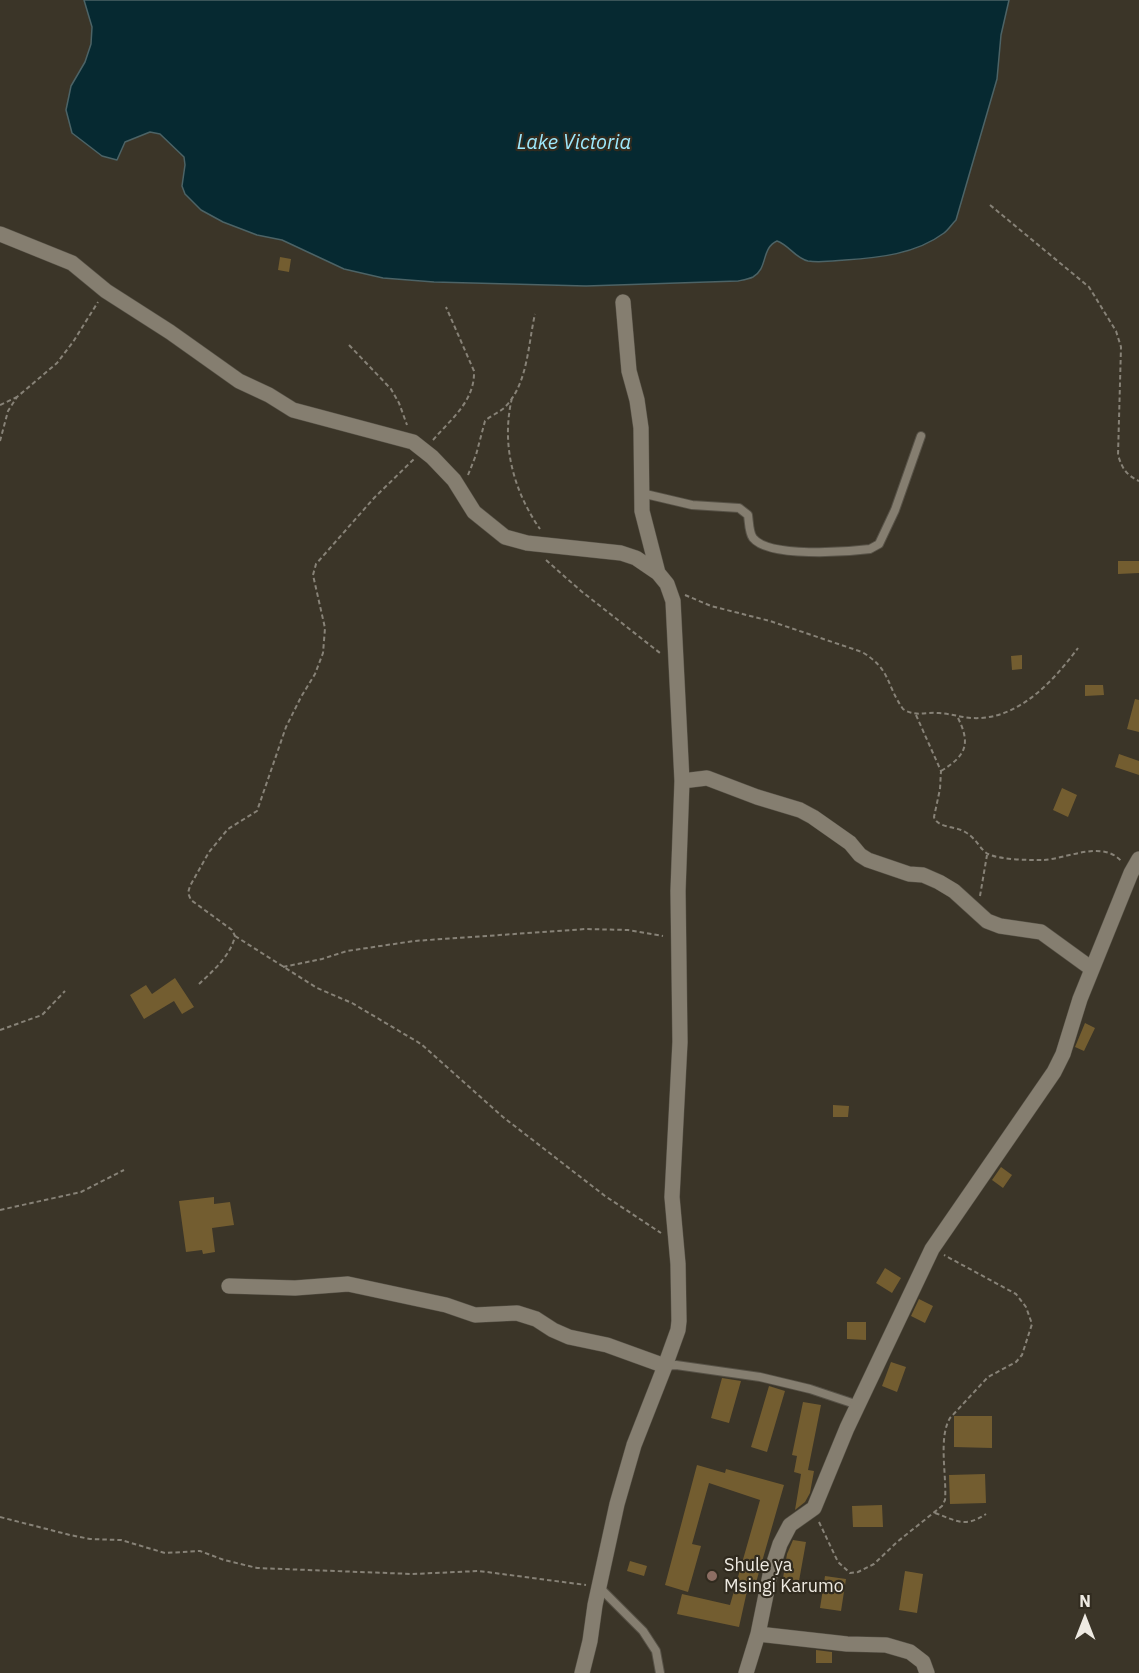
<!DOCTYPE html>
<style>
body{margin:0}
#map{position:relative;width:1139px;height:1673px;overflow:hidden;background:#3b3528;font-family:"IBM Plex Sans",sans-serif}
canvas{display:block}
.north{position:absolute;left:1055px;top:1589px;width:60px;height:60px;-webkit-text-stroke:4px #312b1f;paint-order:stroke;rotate:0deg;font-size:16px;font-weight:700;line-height:24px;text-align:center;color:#eeeae2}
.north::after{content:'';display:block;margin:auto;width:21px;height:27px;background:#eeeae2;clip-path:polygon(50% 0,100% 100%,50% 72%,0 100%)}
</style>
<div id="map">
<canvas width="1139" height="1673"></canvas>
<div class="north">N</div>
</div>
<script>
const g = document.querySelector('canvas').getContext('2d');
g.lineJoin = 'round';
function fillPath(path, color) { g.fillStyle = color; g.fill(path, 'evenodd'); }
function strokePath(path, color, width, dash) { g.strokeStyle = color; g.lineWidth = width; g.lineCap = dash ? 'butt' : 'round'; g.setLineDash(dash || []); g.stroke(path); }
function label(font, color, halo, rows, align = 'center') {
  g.font = font + ' "IBM Plex Sans",sans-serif'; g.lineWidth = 4.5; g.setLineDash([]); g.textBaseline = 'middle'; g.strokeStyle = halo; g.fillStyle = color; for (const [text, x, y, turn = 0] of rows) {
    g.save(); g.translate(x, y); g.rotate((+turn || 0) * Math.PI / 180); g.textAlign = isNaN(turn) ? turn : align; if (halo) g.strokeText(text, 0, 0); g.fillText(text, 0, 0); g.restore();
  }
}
const water = new Path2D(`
 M84,0H1009L1001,35L997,79L956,220C952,224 948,230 944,233C916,254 878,258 845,260C833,261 819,263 808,261C795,258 789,245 777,241C761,248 768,269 753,277C749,279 743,280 738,281L586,286L434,282L383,278L344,269L282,240L257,235L223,222L201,210L185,194L182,186L185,165L184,157L160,134L150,132L125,142L117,160L102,156L72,133L66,110L71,86L85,62L91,44L92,27Z`);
fillPath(water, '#062931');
strokePath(water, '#4c6366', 1.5);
fillPath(new Path2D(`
 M280,257L291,259L289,272L278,270Z
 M1118,561H1139V573L1118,574Z
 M1022,655V669L1012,670L1011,656Z
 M1085,685H1103L1104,695L1085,696Z
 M1135,699L1139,700V732L1127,729Z
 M1119,754L1139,761V775L1115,767Z
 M1062,788L1077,795L1068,817L1053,810Z
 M175,978L194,1007L182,1014L174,1001L144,1019L130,995L146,985L152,994Z
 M1085,1023L1095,1028L1084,1051L1075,1047Z
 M833,1105L849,1106L848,1117H833Z
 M1001,1167L1012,1175L1003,1188L992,1180Z
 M214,1197V1204L230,1202L234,1225L212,1228L215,1252L203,1254L202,1250L186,1252L179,1201Z
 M885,1268L901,1278L892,1293L876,1283Z
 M919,1299L933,1306L925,1323L911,1316Z
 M847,1322H866V1340L847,1339Z
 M891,1362L906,1367L897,1392L882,1386Z
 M722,1378L741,1381L729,1423L711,1418Z
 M769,1386L785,1391L767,1452L751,1447Z
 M803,1402L821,1405L808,1470L814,1471L810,1493L805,1502L795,1510L801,1474L794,1472L797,1456L792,1455Z
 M954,1416H992V1448L954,1447Z
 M697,1465L725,1473L726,1469L784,1485L753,1593L747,1591L739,1627L677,1614L682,1594L730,1605L760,1500L709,1483L692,1544L701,1546L688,1592L665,1585Z
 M985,1474L986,1503L950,1504L949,1475Z
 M882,1505L883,1527H853L852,1506Z
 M793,1540L806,1542L799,1581L783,1578L787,1554Z
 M630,1561L647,1566L644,1576L627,1571Z
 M905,1571L923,1574L917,1613L899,1610Z
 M825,1576L846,1579L841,1611L820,1608Z
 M816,1650L832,1652V1663H816Z`), '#735d30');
const lane = new Path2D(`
 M641,493L692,505L739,508L748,515C749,522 749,533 753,538C769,558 847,552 870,549L879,544L895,510L921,436
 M665,1366L676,1365L760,1377L810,1389L858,1405
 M599,1587L643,1631L656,1651L660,1673`);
const street = new Path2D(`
 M0,234L72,263L106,291L170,332L239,381L269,395L293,410L413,442L432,457L454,480L474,512L505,537L527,543L621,553L636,558L658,573L667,584L673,601L682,781L678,891L680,1042L672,1197L678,1264L679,1321L678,1330L665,1366L634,1445L617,1504L595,1605L590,1641L582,1673
 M623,302L629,371L637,400L641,428L642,511L658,573
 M682,781L707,778L757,797L800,810L813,817L850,843L860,855L868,860L909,874L923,875L939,882L954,891L987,921L1000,926L1041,932L1092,969
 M229,1286L295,1288L348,1284L446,1305L475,1315L517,1313L536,1319L553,1330L569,1337L607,1345L665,1366
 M758,1634L847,1644L886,1645L910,1652L923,1662L927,1673
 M746,1673L758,1634L770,1575L780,1544L790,1525L814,1508L847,1428L932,1249L1054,1072L1063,1054L1080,999L1131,873L1139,859`);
strokePath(lane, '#575247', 10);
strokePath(street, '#575247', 16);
strokePath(new Path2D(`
 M990,205L1089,287L1116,331L1121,347L1118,455C1122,468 1126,475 1139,481
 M349,345L391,389L399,403L407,425
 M512,398C501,444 513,490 540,529
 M0,405L17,397
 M433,440C451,419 475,401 474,371L446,307
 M0,441L8,411L17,397L57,363L73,342L98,302
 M468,475L476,455L485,421C490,416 498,413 504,408C528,385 528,344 535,314
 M546,560L581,591L660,653
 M685,595L711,606L770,621L862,652C891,669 886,685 903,709C915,717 925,712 939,713C953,714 966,719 980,718C1022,716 1055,679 1078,648
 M916,715L941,771L940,789L934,817C937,827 951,826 961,830C976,836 979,849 988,854C1001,860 1029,860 1043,860C1067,859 1103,839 1122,862
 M941,771C966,756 971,744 958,718
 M980,896L987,855
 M235,936L317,988L352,1003L421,1044L503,1117L605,1196L661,1233
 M283,967L322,959L347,951L414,941L586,929L628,930L663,936
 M199,984C213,971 231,955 235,936L232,930L191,900L188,893L190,886L209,852L228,829L257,811L286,727L301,697L315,674L323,653L325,628L313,575L316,564L374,498L414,459
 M0,1030L42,1015L65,991
 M0,1210L81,1192L124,1170
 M935,1513C957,1521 965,1528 986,1514
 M0,1517L70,1535L90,1539L121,1540L165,1553L200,1551L224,1560L257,1568L412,1574L479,1571L586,1585
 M819,1522L838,1562L850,1573L858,1572L874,1564L897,1542L942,1506L945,1500C947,1476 938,1438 950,1418L988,1377L1016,1362L1022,1355L1032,1324L1026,1307L1016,1294L944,1255`), '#878277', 2, [4.5, 3]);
strokePath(lane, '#857e70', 8);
strokePath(street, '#857e70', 15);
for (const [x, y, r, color] of [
 [712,1576,6,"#8d6e63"]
]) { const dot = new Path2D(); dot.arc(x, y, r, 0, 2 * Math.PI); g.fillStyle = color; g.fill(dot); strokePath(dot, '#312b1f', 2); }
label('18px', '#eeeae2', '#312b1f', [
 ["Shule ya",724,1566],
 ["Msingi Karumo",724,1587]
], 'left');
label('italic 20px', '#9ee9fd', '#312b1f', [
 ["Lake Victoria",574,143]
]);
</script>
